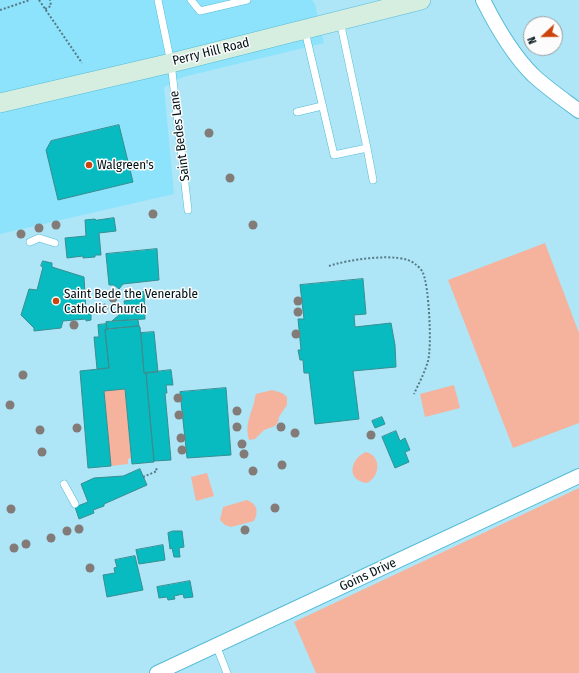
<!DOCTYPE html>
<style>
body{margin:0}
#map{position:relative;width:579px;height:673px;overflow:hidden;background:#aee6f7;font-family:"Fira Sans Condensed",sans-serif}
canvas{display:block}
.north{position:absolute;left:523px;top:16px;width:40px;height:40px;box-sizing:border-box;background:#fcfcfc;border:1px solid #979ea1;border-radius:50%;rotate:248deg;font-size:11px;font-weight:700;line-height:16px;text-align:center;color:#001218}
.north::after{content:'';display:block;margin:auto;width:14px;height:18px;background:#cb440e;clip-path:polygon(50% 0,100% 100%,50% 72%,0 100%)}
</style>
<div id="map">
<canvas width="579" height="673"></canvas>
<div class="north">N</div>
</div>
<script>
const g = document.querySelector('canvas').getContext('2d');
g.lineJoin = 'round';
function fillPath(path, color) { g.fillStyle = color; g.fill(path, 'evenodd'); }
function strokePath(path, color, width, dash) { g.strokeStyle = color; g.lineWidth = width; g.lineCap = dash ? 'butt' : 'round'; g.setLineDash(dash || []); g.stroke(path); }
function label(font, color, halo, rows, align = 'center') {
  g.font = font + ' "Fira Sans Condensed",sans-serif'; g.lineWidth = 3; g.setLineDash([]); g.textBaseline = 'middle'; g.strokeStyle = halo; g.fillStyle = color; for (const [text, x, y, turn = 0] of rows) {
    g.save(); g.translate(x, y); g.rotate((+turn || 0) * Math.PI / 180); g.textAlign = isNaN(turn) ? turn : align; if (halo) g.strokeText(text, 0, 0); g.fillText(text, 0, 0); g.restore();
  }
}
fillPath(new Path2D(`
 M0,0H312L315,4L324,43L183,77L164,87L174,194L0,234Z`), '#8de3fb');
fillPath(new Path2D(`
 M545,243L579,333V423L513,448L448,280Z
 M454,385L460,408L425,417L420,394Z
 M125,389L131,458L128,459V464L111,466L104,391Z
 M272,390L282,393L287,397V405L279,417L278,422L275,426L264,430L255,439L249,440C245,428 249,418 253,406C255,402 254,398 256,394Z
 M366,452C382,456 380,477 367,483C344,480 352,457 366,452Z
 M207,473L214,496L196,501L191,477Z
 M579,488V673H316L294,622Z
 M247,500C257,504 259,511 254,521L231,527L225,525L220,520L223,507Z`), '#f5b39e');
const building = new Path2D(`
 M119,125L133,182L58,200L46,150L51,141Z
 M114,218L116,231L99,233L101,255H95V257L83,258V256L67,258L65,238L86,236L85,220L95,219L96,220Z
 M157,249L159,280L123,284L119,289L114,285H109L106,254Z
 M43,261L52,263V267L84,277L86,311H91V320L86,321V319L63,321L61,328L34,331V328L21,315L29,289L37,290L43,267L41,266Z
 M363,279L366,314L354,315L355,327L391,323L395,345L396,367L353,371L359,419L315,424L309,373H304L303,360H300L298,350H301L298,319H304L300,285Z
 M144,292L145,319L112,321L119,315L118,308L125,307L124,301L131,300V294Z
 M138,320L139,326L107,329L106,322Z
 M106,324L107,329L105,330L109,368L97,369L94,337H99L98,325Z
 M139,326L140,327L144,373H146L154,462L132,464L125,389L104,391L111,466L88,468L80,371L109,368L105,330Z
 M154,332L158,372L144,373L141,333Z
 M171,370L173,385H166L167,393H165L171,460L154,461L146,373Z
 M226,388L231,455L187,458L180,392Z
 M382,417L385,424L375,428L372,421Z
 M396,431L400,441L405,438L410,450L405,452L409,462L395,468L382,437Z
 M140,469L147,485L104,504V506L93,510L94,513L79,519L75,507L88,502L81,484L94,478L123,476Z
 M173,531H182L184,547L179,548L180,557H174L172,548L170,549L168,533Z
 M163,545L165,560L139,564L136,550Z
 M135,556L143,590L107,597L103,575L115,573L114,568L117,567L115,560Z
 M190,581L193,597L184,598L183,594L174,596L175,599L168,600L167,597L159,598L157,587Z`);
fillPath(building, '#07bbc0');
strokePath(building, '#388e91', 1);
const lane = new Path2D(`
 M158,0L171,63L188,210
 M191,0L200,11L247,0
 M305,31L334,155L367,148L340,21
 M297,112L322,106
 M367,148L373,180
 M30,242L39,238L55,243
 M64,484L75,504
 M216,645L227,673`);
const street = new Path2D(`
 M483,0C496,26 512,54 533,75C547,88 563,99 579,111
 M157,673L579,476`);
const secondary = new Path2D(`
 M0,103L171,63L421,0`);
strokePath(lane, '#54bbd6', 8);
strokePath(street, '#54bbd6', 16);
strokePath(secondary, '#54bbd6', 20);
strokePath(new Path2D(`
 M39,0L82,63
 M45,9L51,6L50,0
 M0,10L30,0
 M329,266C346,260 401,251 415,264C418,266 422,270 423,273C429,286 432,346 428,361C425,372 419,383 414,394
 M104,304L109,310
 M143,477L157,471L156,468`), '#557985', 2, [2, 2]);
strokePath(lane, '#fff', 7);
strokePath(street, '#fff', 14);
strokePath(secondary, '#d6eee0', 19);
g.fillStyle = '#837b78';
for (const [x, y] of [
 [209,133],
 [230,178],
 [153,214],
 [56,225],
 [253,225],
 [39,228],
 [21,234],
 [113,298],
 [298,301],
 [298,312],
 [74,325],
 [296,334],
 [23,375],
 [178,398],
 [10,405],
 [237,411],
 [179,415],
 [237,427],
 [281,427],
 [77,428],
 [40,430],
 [295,433],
 [371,435],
 [181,438],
 [242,444],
 [182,450],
 [42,452],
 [244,454],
 [282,465],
 [253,471],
 [275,508],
 [11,509],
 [79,529],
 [245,530],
 [67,531],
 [51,538],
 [26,544],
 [14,548],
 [90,568]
]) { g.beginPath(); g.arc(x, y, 4.5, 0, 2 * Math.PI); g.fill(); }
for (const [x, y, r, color] of [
 [89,165,4,"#cb440e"],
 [56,301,4,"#cb440e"]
]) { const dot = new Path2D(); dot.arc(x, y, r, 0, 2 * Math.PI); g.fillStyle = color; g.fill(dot); strokePath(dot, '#fcfcfc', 1.5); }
label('13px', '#001218', '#fcfcfc', [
 ["Perry Hill Road",211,52,-14],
 ["Saint Bedes Lane",180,136,-97],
 ["Goins Drive",368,575,-25]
]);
label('13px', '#001218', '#fcfcfc', [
 ["Walgreen's",97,165],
 ["Saint Bede the Venerable",64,294],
 ["Catholic Church",64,309]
], 'left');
</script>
